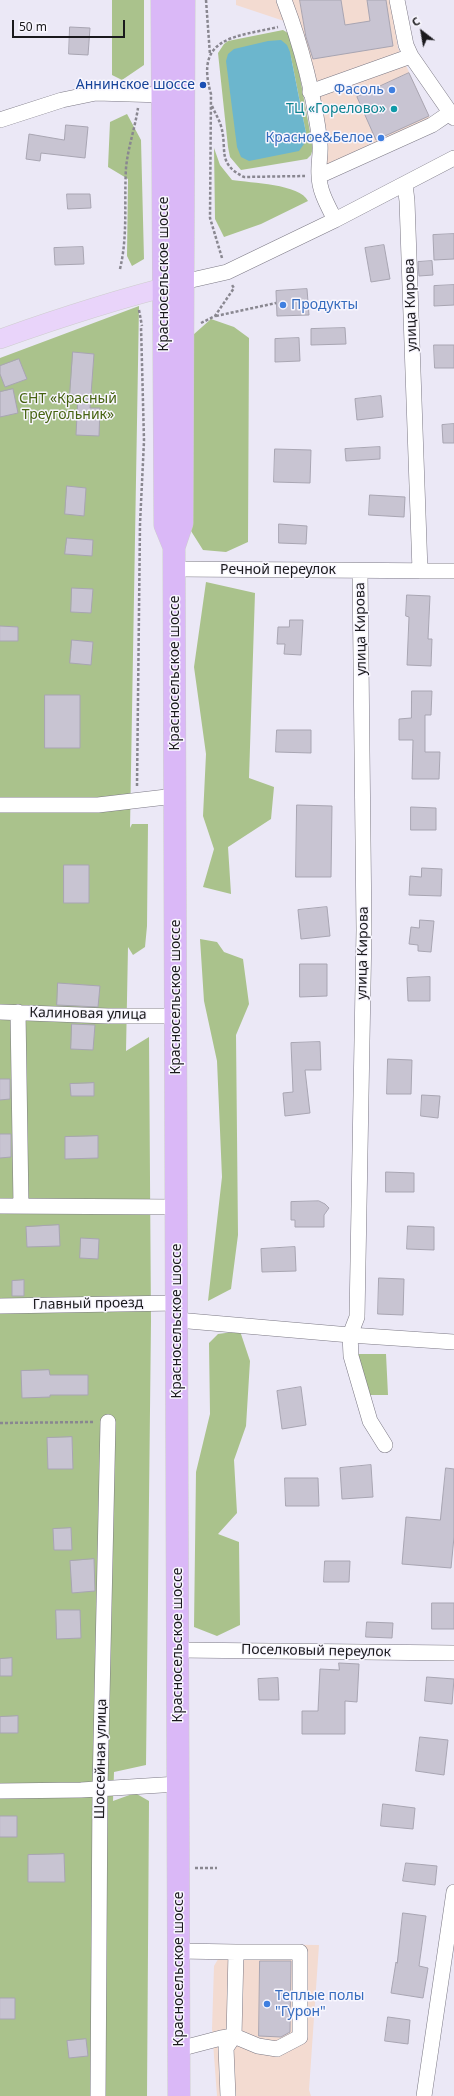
<!DOCTYPE html>
<meta charset="utf-8">
<style>
body{margin:0}
#map{position:relative;width:454px;height:2096px;overflow:hidden;background:#ebe8f6;font-family:"Noto Sans",sans-serif}
canvas{display:block}
.north{position:absolute;left:402px;top:12px;width:40px;height:40px;-webkit-text-stroke:3px #f8f6fe;paint-order:stroke;rotate:329deg;font-size:11px;font-weight:700;line-height:16px;text-align:center;color:#1a191d}
.north::after{content:'';display:block;margin:auto;width:14px;height:18px;background:#1a191d;clip-path:polygon(50% 0,100% 100%,50% 72%,0 100%)}
.scale{position:absolute;left:12px;top:20px;width:113px;height:18px;box-sizing:border-box;border:2px solid #1a191d;border-top:0;padding-left:5px;font-size:12px;line-height:14px;white-space:nowrap;color:#1a191d;-webkit-text-stroke:3px #f8f6fe;paint-order:stroke}
</style>
<div id="map">
<canvas width="454" height="2096"></canvas>
<div class="north">С</div>
<div class="scale">50 m</div>
</div>
<script>
const g = document.querySelector('canvas').getContext('2d');
g.lineJoin = 'round';
function fillPath(path, color) { g.fillStyle = color; g.fill(path, 'evenodd'); }
function strokePath(path, color, width, dash) { g.strokeStyle = color; g.lineWidth = width; g.lineCap = dash ? 'butt' : 'round'; g.setLineDash(dash || []); g.stroke(path); }
function label(font, color, halo, rows, align = 'center') {
  g.font = font + ' "Noto Sans",sans-serif'; g.lineWidth = 3; g.setLineDash([]); g.textBaseline = 'middle'; g.strokeStyle = halo; g.fillStyle = color; for (const [text, x, y, turn = 0] of rows) {
    g.save(); g.translate(x, y); g.rotate((+turn || 0) * Math.PI / 180); g.textAlign = isNaN(turn) ? turn : align; if (halo) g.strokeText(text, 0, 0); g.fillText(text, 0, 0); g.restore();
  }
}
fillPath(new Path2D(`
 M236,0H390L398,48L435,129L331,177L316,150L293,33L287,22L236,5Z
 M227,1944L319,1945L309,2090L311,2096H217L212,2029L214,1966Z`), '#f3dbd1');
fillPath(new Path2D(`
 M112,0H144V65L122,80L112,75Z
 M283,30L291,35L294,45L313,148L311,155L307,159L241,170L230,157L228,147L218,53L224,44L228,41ZM290,52L306,133L304,144Z
 M127,114L141,140L144,259L132,266L127,256L128,179L108,167L110,122Z
 M214,148L220,165L232,180C251,183 300,184 308,201L261,224L224,237L215,219Z
 M139,306L130,828L132,824H148L147,926L145,947L133,955L128,947L126,1051L149,1037L151,1321L146,1765L114,1772L113,1801L135,1793L149,1801L147,2096H0V358Z
 M211,319L234,327L249,338L248,542L226,552L203,550L191,531L193,335Z
 M206,582L255,593L249,778L274,787L271,819L228,847L231,894L203,887L214,849L203,816L206,754L194,667Z
 M200,939L217,942L224,952L243,959L249,1004L236,1035L238,1235L231,1289L208,1301L222,1177L217,1061L204,1001Z
 M240,1331L250,1361L246,1426L234,1460L237,1513L218,1534L239,1542L240,1625L217,1636L194,1627L196,1472L210,1414L209,1343L218,1334Z
 M358,1354H386L388,1395H370Z`), '#aac28c');
fillPath(new Path2D(`
 M268,41L281,40L287,45L290,52L306,133L304,144L299,151L249,161L241,157L237,147L226,61L228,54L234,49Z`), '#6cb6cd');
const building = new Path2D(`
 M300,0H341L345,25L370,21L367,0H386L393,46L313,59L306,37Z
 M70,27L90,28L88,55L69,54Z
 M409,73L429,116L376,140L357,97Z
 M66,125L88,127L85,158L41,153L40,161L26,159L29,134L64,140Z
 M67,194H90L91,208L68,209Z
 M454,234V259L434,260L433,235Z
 M384,245L390,279L371,282L365,248Z
 M83,247L84,264L55,265L54,248Z
 M432,261L433,275L419,276L418,262Z
 M454,285V305L434,306V286Z
 M307,289L309,315L277,316L276,291Z
 M345,328L346,344L311,345V329Z
 M299,338L300,361L275,362V339Z
 M434,345H454V368H435Z
 M73,352L94,354L90,408H100L99,436L76,435L78,395L70,394Z
 M19,359L27,379L5,387L0,374V366Z
 M13,389L18,413L0,417V392Z
 M381,396L383,417L357,420L355,399Z
 M454,424V443H443L442,425Z
 M380,447V459L346,461L345,449Z
 M275,449L311,450L310,483L274,482Z
 M67,486L86,488L84,516L65,514Z
 M370,495L405,497L404,517L369,515Z
 M279,524L307,526L306,544L279,543Z
 M67,538L93,540L92,556L65,554Z
 M72,588L93,589L91,613L71,612Z
 M407,595L430,596L428,639H432L431,666L407,665L409,617L406,616Z
 M290,620H303L301,655L284,654L285,644H277L278,627H289Z
 M0,626L18,627V641H0Z
 M72,640L93,642L91,665L70,663Z
 M412,691H432L431,715H425V752H440L439,779H412L413,740H399V719L411,718Z
 M45,695H80V748H45Z
 M277,730H311V753L276,752Z
 M297,805L332,806L331,877H296Z
 M411,807L436,808V830H411Z
 M64,865H89V903H64Z
 M422,868L442,869L441,896L409,895L410,876L421,877Z
 M327,907L330,936L301,939L298,910Z
 M420,920L434,921L431,952L418,951V945L409,944L411,927L419,928Z
 M300,964H327V996L300,997Z
 M430,977V1001H408L407,978Z
 M58,983L100,986L98,1007L57,1005Z
 M72,1024L95,1025L93,1050L71,1049Z
 M320,1042L321,1070H305L310,1113L285,1116L283,1093L293,1092L291,1043Z
 M388,1059L412,1060L411,1094H387Z
 M0,1079H10V1099L0,1100Z
 M94,1083V1096H71L70,1084Z
 M422,1095L440,1096L438,1118L421,1116Z
 M0,1134H11V1157L0,1158Z
 M98,1136V1158L65,1159V1137Z
 M386,1172L414,1173V1192H386Z
 M319,1201L325,1204L329,1208L324,1215V1227H295V1220H291V1202Z
 M59,1225L60,1246L27,1247L26,1227Z
 M408,1226L434,1227V1250L407,1249Z
 M81,1238L99,1239L98,1259L80,1258Z
 M295,1247L296,1271L262,1272L261,1249Z
 M379,1278L404,1279L403,1315L378,1314Z
 M24,1280V1296H12V1281Z
 M49,1370L50,1375H88V1395H50V1397L22,1398L21,1371Z
 M301,1387L306,1425L282,1429L277,1391Z
 M72,1437L73,1469H48L47,1438Z
 M371,1465L373,1497L342,1499L340,1468Z
 M446,1468L454,1469V1537L451,1568L402,1564L406,1517L440,1520Z
 M285,1478H318L319,1506H286Z
 M71,1528L72,1550H54L53,1529Z
 M94,1559L95,1591L72,1593L70,1561Z
 M325,1561H350L349,1582H324Z
 M432,1603H454V1629H432Z
 M56,1610H80L81,1638L57,1639Z
 M367,1622L393,1623L392,1638L366,1637Z
 M12,1658V1676H0V1659Z
 M339,1663L359,1664L357,1702L345,1701V1734H302V1711H318L320,1669L339,1670Z
 M427,1677L454,1679L452,1704L425,1701Z
 M278,1678L279,1700H259L258,1679Z
 M18,1716V1733H0V1717Z
 M420,1737L448,1740L444,1775L416,1771Z
 M383,1804L415,1808L413,1829L381,1826Z
 M0,1816H17V1837H0Z
 M64,1854L65,1882H28V1855Z
 M406,1863L437,1866L435,1885L403,1881Z
 M403,1913L426,1916L419,1966L428,1968L423,1998L391,1993L396,1962L397,1963Z
 M260,1961H291L290,2032L281,2037L259,2036Z
 M0,1998H15V2019H0Z
 M388,2017L410,2020L408,2044L385,2041Z
 M86,2039L88,2056L69,2058L67,2041Z`);
fillPath(building, '#c8c4d2');
strokePath(building, '#a8a5b2', 1);
const minor = new Path2D(`
 M284,0C301,44 315,98 320,144C321,154 318,165 319,175C319,191 328,206 335,220
 M397,0L406,45L411,56L454,118
 M310,92L411,56
 M0,120L62,100L96,93L163,95
 M319,176L432,125L451,112
 M405,184L407,201L420,571
 M183,282L227,272L335,220L454,158
 M175,569L454,571
 M360,571L364,930L357,1317L350,1335L351,1356L370,1421L385,1445
 M0,805H98L175,796
 M0,1012L108,1016H176
 M18,1012L21,1206
 M0,1206L177,1207
 M0,1306L177,1303
 M177,1320L350,1335L454,1342
 M178,1650L454,1653
 M0,1791L81,1790L178,1784
 M179,1951L236,1952L234,2036L221,2038L179,2049
 M98,2096L100,1789L108,1422
 M228,2096L226,2048L234,2036L258,2046L277,2049L300,2037V1952H236
 M424,2096L454,1892`);
const major = new Path2D(`
 M0,339C59,318 118,299 178,284`);
const highway = new Path2D(`
 M162,0L165,525L174,547
 M179,2096L174,547L182,523L184,0`);
strokePath(minor, '#7c7985', 16);
strokePath(major, '#cdcccd', 20);
strokePath(highway, '#cdcccd', 23);
strokePath(new Path2D(`
 M206,0L210,55
 M212,106C215,113 219,119 221,126C228,150 216,163 244,177L305,176
 M222,258L210,218L211,94C194,36 236,37 278,27
 M120,269C128,235 124,202 126,168C128,147 135,128 138,108
 M139,310L142,326
 M216,316L276,303
 M201,323L215,316L234,288L232,285
 M137,786L140,524L144,441L141,326
 M0,1423L93,1422
 M195,1868H217`), '#898790', 2.5, [3, 2]);
strokePath(minor, '#fff', 15);
strokePath(major, '#e9d4fa', 19);
strokePath(highway, '#dab8f7', 22);
for (const [x, y, r, color] of [
 [203,85,4,"#1a4fb4"],
 [392,90,4,"#3f7fe0"],
 [394,109,4,"#0f9aa8"],
 [381,138,4,"#3f7fe0"],
 [283,305,4,"#3f7fe0"],
 [267,2004,4,"#3f7fe0"]
]) { const dot = new Path2D(); dot.arc(x, y, r, 0, 2 * Math.PI); g.fillStyle = color; g.fill(dot); strokePath(dot, '#f8f6fe', 1.5); }
label('14px', '#164399', '#f8f6fe', [
 ["Аннинское шоссе",195,85]
], 'right');
label('14px', '#366cbe', '#f8f6fe', [
 ["Фасоль",384,90],
 ["Красное&Белое",373,138],
 ["Продукты",291,305,"left"],
 ["Теплые полы",275,1996,"left"],
 ["\"Гурон\"",275,2012,"left"]
], 'right');
label('14px', '#0d838f', '#f8f6fe', [
 ["ТЦ «Горелово»",386,109]
], 'right');
label('14px', '#1a191d', '#f8f6fe', [
 ["Красносельское шоссе",164,274,-90],
 ["улица Кирова",411,305,-92],
 ["Речной переулок",278,570],
 ["улица Кирова",361,629,-91],
 ["Красносельское шоссе",175,673,-90],
 ["улица Кирова",363,953,-89],
 ["Красносельское шоссе",176,997,-90],
 ["Калиновая улица",88,1014,1],
 ["Главный проезд",88,1304,-1],
 ["Красносельское шоссе",177,1321,-90],
 ["Красносельское шоссе",178,1645,-90],
 ["Поселковый переулок",316,1651,1],
 ["Шоссейная улица",101,1759,-89],
 ["Красносельское шоссе",179,1969,-90]
]);
label('14px', '#466311', '#f8f6fe', [
 ["СНТ «Красный",68,399],
 ["Треугольник»",68,415]
]);
</script>
